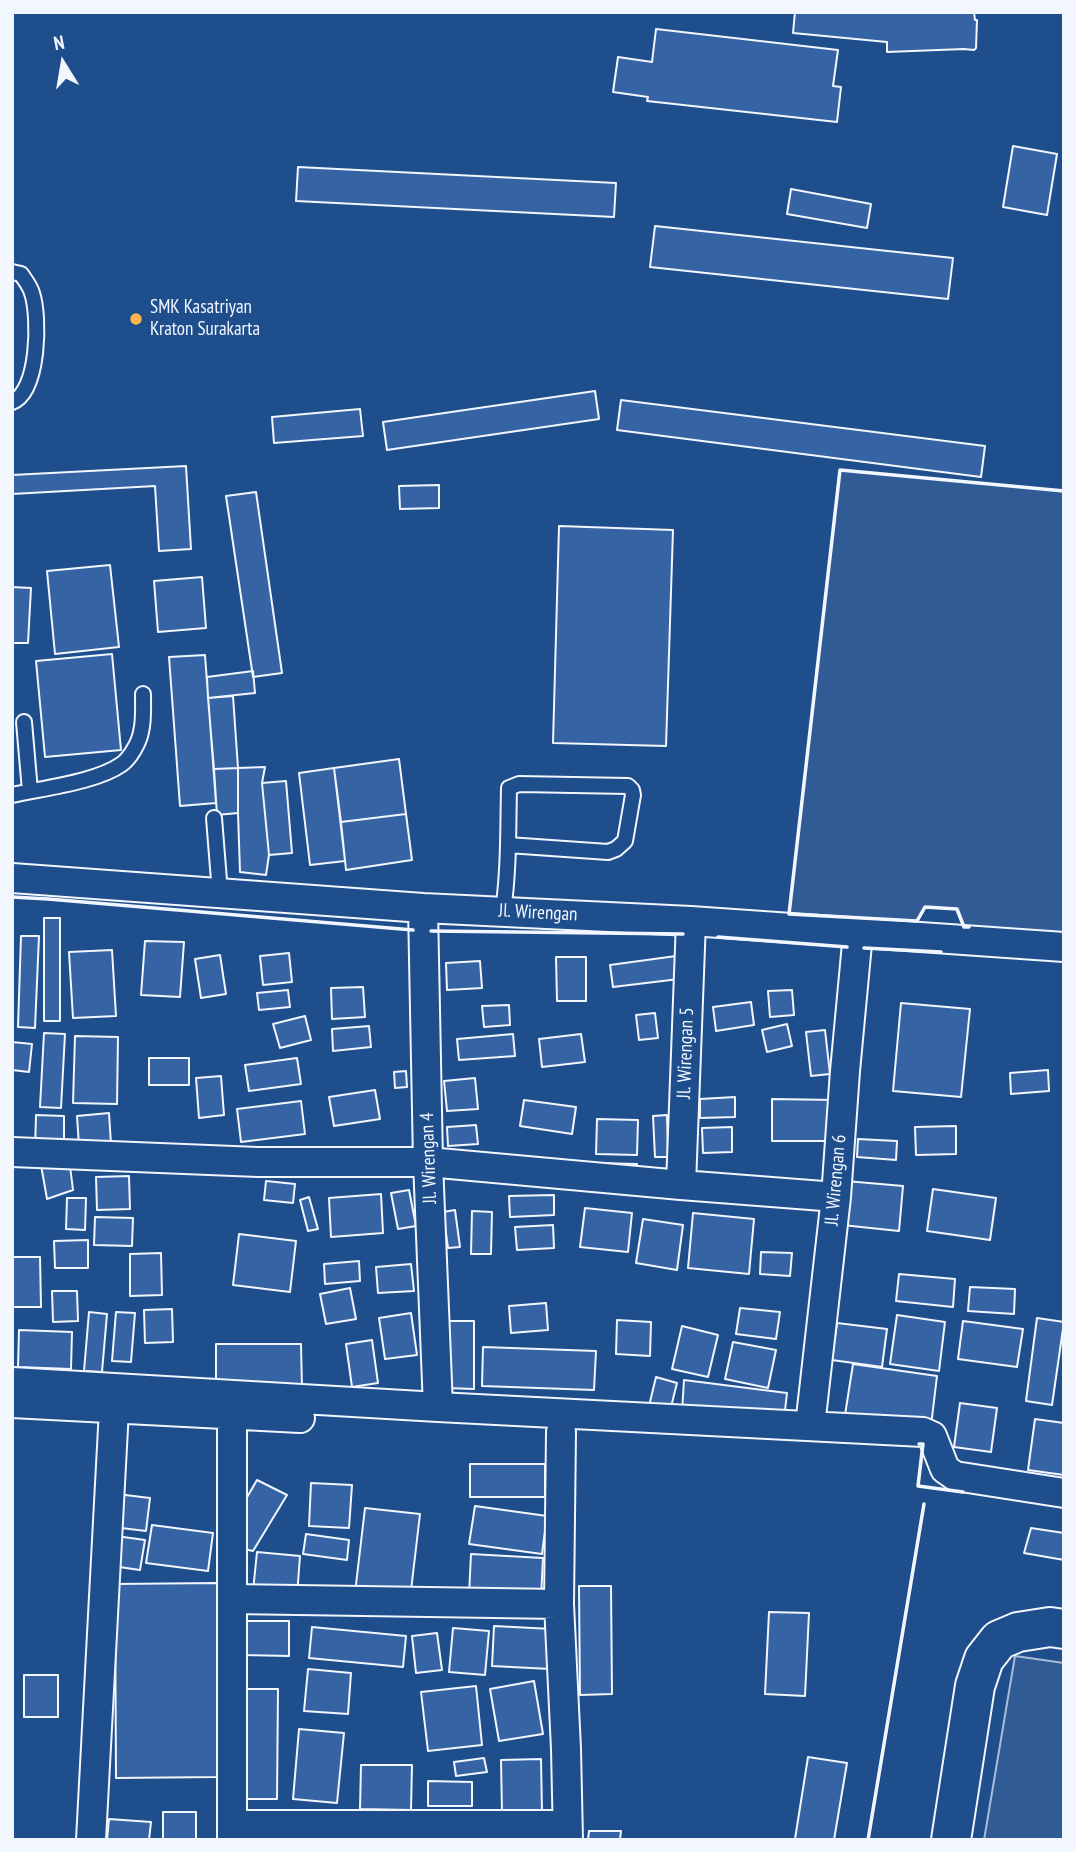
<!DOCTYPE html>
<style>
body{margin:0}
#map{position:relative;width:1076px;height:1852px;overflow:hidden;background:#1f4e8c;font-family:"PT Sans Narrow",sans-serif}
canvas{display:block}
.frame{position:absolute;inset:0;border:14px solid #f2f6ff;pointer-events:none}
.north{position:absolute;left:28px;top:28px;width:70px;height:70px;-webkit-text-stroke:5px #1f4e8c;paint-order:stroke;rotate:349deg;font-size:19px;font-weight:700;line-height:28px;text-align:center;color:#f2f6ff}
.north::after{content:'';display:block;margin:auto;width:24px;height:32px;background:#f2f6ff;clip-path:polygon(50% 0,100% 100%,50% 72%,0 100%)}
</style>
<div id="map">
<canvas width="1076" height="1852"></canvas>
<div class="frame"></div>
<div class="north">N</div>
</div>
<script>
const g = document.querySelector('canvas').getContext('2d');
g.lineJoin = 'round';
function fillPath(path, color) { g.fillStyle = color; g.fill(path, 'evenodd'); }
function strokePath(path, color, width, dash) { g.strokeStyle = color; g.lineWidth = width; g.lineCap = dash ? 'butt' : 'round'; g.setLineDash(dash || []); g.stroke(path); }
function label(font, color, halo, rows, align = 'center') {
  g.font = font + ' "PT Sans Narrow",sans-serif'; g.lineWidth = 5; g.setLineDash([]); g.textBaseline = 'middle'; g.strokeStyle = halo; g.fillStyle = color; for (const [text, x, y, turn = 0] of rows) {
    g.save(); g.translate(x, y); g.rotate((+turn || 0) * Math.PI / 180); g.textAlign = isNaN(turn) ? turn : align; if (halo) g.strokeText(text, 0, 0); g.fillText(text, 0, 0); g.restore();
  }
}
const built = new Path2D(`
 M840,470L1064,491V934L964,927L956,909L926,907L917,921L789,914Z
 M1015,1656L1064,1663V1840H984Z`);
fillPath(built, '#305b95');
strokePath(built, '#a8bbd7', 2);
const building = new Path2D(`
 M795,12H974L975,20H977L976,48L974,50L964,49L887,52V42L793,33Z
 M656,29L838,50L833,86L841,87L837,122L647,101L648,97L613,92L618,57L652,62Z
 M1013,146L1057,154L1047,215L1003,207Z
 M298,167L616,183L614,217L296,201Z
 M791,189L871,204L867,228L787,214Z
 M655,226L953,258L948,299L650,267Z
 M595,391L599,419L387,450L383,422Z
 M621,400L985,446L981,477L617,430Z
 M360,409L363,436L274,443L272,417Z
 M186,466L191,549L159,551L155,486L12,494V475Z
 M439,485V508L400,509L399,486Z
 M256,492L282,673L253,677L226,496Z
 M559,526L673,530L666,746L553,743Z
 M110,565L119,647L55,654L47,571Z
 M202,577L206,628L158,632L154,581Z
 M12,587L31,588L28,643H12Z
 M112,654L121,750L45,757L36,661Z
 M205,655L216,803L180,806L169,657Z
 M253,671L255,693L208,698L207,677Z
 M233,696L238,768L214,769L208,698Z
 M399,759L406,814L341,822L334,768Z
 M265,767L262,783L269,855L266,875L240,872L238,813V768Z
 M238,768V813L217,815L214,769Z
 M334,768L345,861L310,865L299,773Z
 M286,781L292,853L269,855L262,783Z
 M406,814L412,860L346,870L341,822Z
 M44,918H60V1021H44Z
 M21,936H39L35,1028L18,1027Z
 M145,941L184,942L180,997L141,995Z
 M112,950L116,1016L73,1018L69,952Z
 M289,953L292,982L263,985L260,956Z
 M220,955L226,994L201,998L195,959Z
 M676,956L679,979L613,987L610,965Z
 M556,957H586V1001H557Z
 M480,961L482,988L447,990L446,963Z
 M363,987L365,1017L332,1019L331,988Z
 M288,990L290,1007L259,1010L257,993Z
 M792,990L794,1015L770,1017L768,991Z
 M751,1002L754,1025L716,1031L713,1007Z
 M901,1003L970,1009L961,1097L893,1091Z
 M509,1005L510,1025L484,1027L482,1006Z
 M655,1013L658,1038L639,1040L636,1015Z
 M305,1016L311,1040L280,1048L273,1024Z
 M787,1024L792,1046L767,1052L762,1030Z
 M369,1026L371,1047L333,1051L332,1029Z
 M825,1030L830,1074L811,1076L806,1032Z
 M44,1033L65,1034L61,1108L40,1107Z
 M513,1034L515,1056L459,1060L457,1039Z
 M581,1034L585,1062L542,1067L539,1039Z
 M75,1036L118,1037L117,1104L73,1103Z
 M12,1042L32,1044L29,1072L12,1070Z
 M149,1058H189V1085H149Z
 M297,1058L301,1084L249,1091L245,1065Z
 M1048,1070L1049,1091L1011,1094L1010,1073Z
 M406,1071L407,1087L395,1088L394,1072Z
 M221,1076L224,1115L199,1118L196,1078Z
 M475,1078L478,1109L447,1111L444,1081Z
 M375,1090L380,1119L334,1126L329,1097Z
 M735,1097V1117L700,1118V1099Z
 M772,1099L836,1100L835,1141H772Z
 M524,1100L576,1107L572,1134L520,1126Z
 M301,1101L305,1134L241,1142L237,1109Z
 M109,1113L111,1144L79,1146L77,1116Z
 M36,1115L64,1116V1151L35,1150Z
 M667,1115L668,1157H655L653,1116Z
 M597,1119L638,1120L637,1155L596,1154Z
 M476,1125L478,1144L448,1146L447,1127Z
 M956,1126V1154L916,1155L915,1127Z
 M732,1127V1152L703,1153L702,1128Z
 M858,1139L897,1141L896,1160L857,1157Z
 M596,1163L637,1164V1169L596,1168Z
 M41,1165L70,1166L73,1190L47,1199Z
 M129,1176L130,1209L97,1210L96,1177Z
 M266,1181L295,1184L293,1203L264,1200Z
 M846,1181L903,1186L899,1231L842,1225Z
 M933,1189L996,1198L990,1240L927,1231Z
 M409,1190L416,1226L398,1229L391,1193Z
 M381,1194L383,1233L331,1237L329,1198Z
 M554,1195V1215L510,1217L509,1196Z
 M309,1197L318,1229L308,1231L300,1200Z
 M67,1198H86L85,1230L66,1229Z
 M585,1208L632,1213L628,1252L580,1247Z
 M455,1210L460,1247L448,1248L443,1212Z
 M472,1211L492,1212L491,1254H471Z
 M693,1213L754,1219L749,1274L688,1268Z
 M95,1217L133,1218L132,1246L94,1245Z
 M643,1219L683,1225L677,1270L636,1263Z
 M553,1225L554,1248L517,1250L515,1227Z
 M239,1234L296,1241L290,1292L233,1285Z
 M88,1240V1268H55L54,1241Z
 M761,1252L792,1253L790,1276L760,1274Z
 M161,1253L162,1295L130,1296V1254Z
 M12,1257H40L41,1307H12Z
 M359,1261L360,1281L325,1284L324,1264Z
 M411,1264L414,1291L378,1293L376,1267Z
 M899,1274L955,1279L953,1307L896,1301Z
 M970,1287L1015,1289L1014,1314L968,1311Z
 M350,1288L356,1319L326,1324L320,1294Z
 M52,1291H77L78,1321L53,1322Z
 M546,1303L548,1330L511,1333L509,1306Z
 M740,1308L780,1312L776,1339L736,1334Z
 M172,1309L173,1342L145,1343L144,1310Z
 M89,1312L107,1314L102,1372L84,1371Z
 M116,1312L135,1313L131,1362L112,1361Z
 M411,1313L417,1355L385,1359L379,1318Z
 M897,1315L945,1322L939,1371L890,1364Z
 M1037,1318L1064,1322L1052,1405L1026,1401Z
 M617,1320L651,1322L650,1356L616,1354Z
 M447,1321H474V1389L446,1388Z
 M963,1321L1023,1329L1017,1367L958,1359Z
 M837,1323L887,1329L882,1367L832,1360Z
 M682,1326L718,1335L708,1377L672,1369Z
 M19,1330L72,1332L71,1369L18,1367Z
 M372,1340L378,1383L352,1387L346,1344Z
 M733,1342L776,1350L768,1388L725,1379Z
 M216,1344H301L302,1388H216Z
 M483,1347L596,1351L594,1390L482,1386Z
 M853,1364L937,1376L931,1426L845,1415Z
 M656,1377L677,1383L670,1411L649,1406Z
 M684,1380L787,1393L784,1419L682,1412Z
 M960,1403L997,1408L991,1452L954,1447Z
 M1035,1419L1064,1423V1475L1028,1470Z
 M470,1464H545V1497H470Z
 M257,1480L287,1495L253,1551L239,1548V1511Z
 M311,1483L352,1485L349,1528L309,1526Z
 M117,1494L150,1498L146,1531L113,1527Z
 M475,1506L547,1516L542,1554L469,1544Z
 M365,1508L420,1514L410,1599L355,1593Z
 M152,1525L213,1533L208,1571L146,1563Z
 M1031,1528L1064,1533V1560L1024,1553Z
 M306,1534L349,1540L347,1560L303,1554Z
 M116,1536L145,1540L140,1570L112,1566Z
 M257,1552L300,1556L297,1596L253,1591Z
 M471,1554L543,1558L541,1598L469,1595Z
 M217,1583V1777L116,1778L115,1584Z
 M579,1586H611L612,1694L580,1695Z
 M769,1612L809,1613L805,1696L765,1694Z
 M243,1621H289V1656L243,1655Z
 M494,1626L552,1629L550,1669L492,1666Z
 M312,1627L406,1636L403,1667L309,1658Z
 M453,1628L489,1631L485,1675L449,1672Z
 M437,1633L442,1670L416,1673L412,1636Z
 M308,1669L351,1673L348,1714L304,1711Z
 M24,1675H58V1717H24Z
 M534,1681L543,1734L499,1741L490,1689Z
 M476,1686L482,1745L428,1751L421,1692Z
 M237,1689H278L277,1799H237Z
 M299,1729L344,1733L337,1803L293,1799Z
 M808,1757L847,1763L834,1840L795,1839Z
 M484,1758L487,1772L456,1776L454,1762Z
 M541,1759L542,1812L502,1813L501,1760Z
 M361,1765H412L411,1810L360,1809Z
 M428,1781L472,1782V1806H428Z
 M163,1812H196V1840H163Z
 M109,1819L151,1822L149,1840H107Z
 M589,1831H621L620,1840H588Z`);
fillPath(building, '#3563a3');
strokePath(building, '#f2f6ff', 2);
const lane = new Path2D(`
 M12,272L21,274C25,280 30,286 32,293C40,317 39,392 12,402
 M24,722L30,791
 M12,795C43,788 97,782 122,764C130,758 139,743 141,732C144,720 143,707 143,694
 M214,818L220,893
 M503,911C509,870 508,829 509,788L519,784L628,786L632,790L633,795L625,841L616,849L608,852L508,845`);
const street = new Path2D(`
 M12,878L423,908L691,921L1064,947
 M423,908L428,1162L438,1407
 M12,1152L258,1162H428L681,1185L836,1197
 M681,1185L691,921
 M12,1382L438,1407L923,1432L932,1436L945,1469L955,1476L1064,1493
 M12,1403L300,1418
 M232,1415V1840
 M810,1426L836,1197L845,1071L858,933
 M561,1432L559,1604L566,1749L568,1840
 M232,1599L559,1604
 M232,1825H567
 M91,1840L114,1409`);
const secondary = new Path2D(`
 M951,1840L975,1686L984,1659L999,1640L1018,1632L1050,1627L1064,1629`);
strokePath(lane, '#f2f6ff', 18);
strokePath(street, '#f2f6ff', 32);
strokePath(secondary, '#f2f6ff', 42);
strokePath(lane, '#1f4e8c', 14);
strokePath(street, '#1f4e8c', 28);
strokePath(secondary, '#1f4e8c', 38);
strokePath(new Path2D(`
 M12,897L48,899L413,930
 M969,927H964L957,909L925,907L917,921L789,914L840,470L1064,491
 M431,931L683,934
 M718,937L847,947
 M864,948L941,952
 M919,1444H923L918,1486L963,1492
 M868,1840L924,1504`), '#f2f6ff', 3.5);
for (const [x, y, r, color] of [
 [136,319,7,"#ffb74d"]
]) { const dot = new Path2D(); dot.arc(x, y, r, 0, 2 * Math.PI); g.fillStyle = color; g.fill(dot); strokePath(dot, '#1f4e8c', 2.5); }
label('19px', '#f2f6ff', '#1f4e8c', [
 ["SMK Kasatriyan",150,308],
 ["Kraton Surakarta",150,330]
], 'left');
label('19px', '#f2f6ff', '#1f4e8c', [
 ["Jl. Wirengan",538,913,3],
 ["Jl. Wirengan 5",686,1053,-88],
 ["Jl. Wirengan 4",429,1158,-92],
 ["Jl. Wirengan 6",836,1180,-85]
]);
</script>
